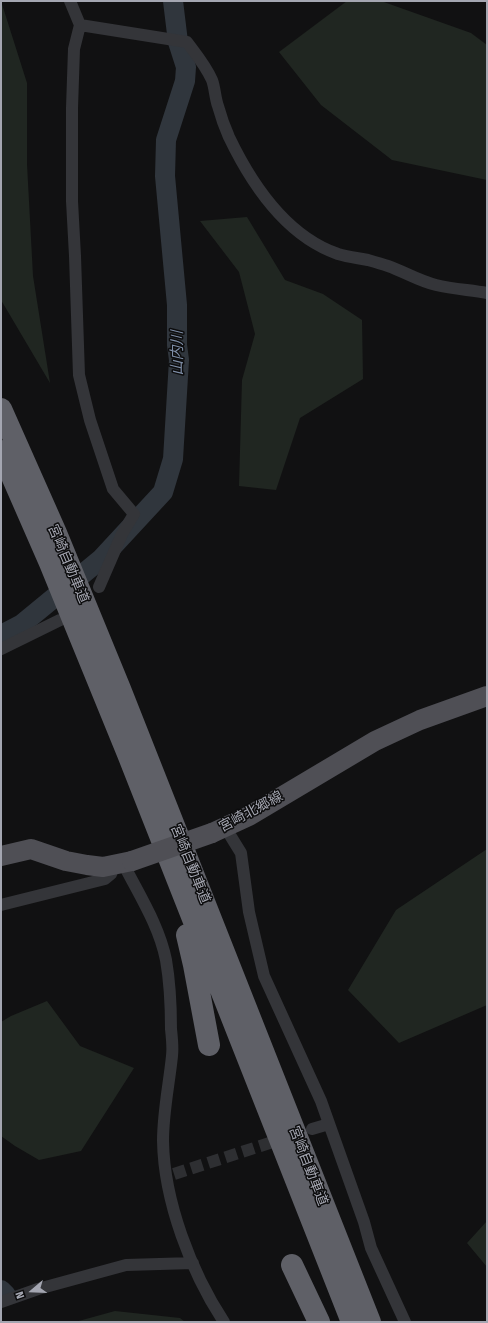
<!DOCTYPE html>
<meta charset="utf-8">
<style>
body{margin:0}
#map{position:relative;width:488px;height:1323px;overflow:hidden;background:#111112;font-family:"Fira Sans Condensed",sans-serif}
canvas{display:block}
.frame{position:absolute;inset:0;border:2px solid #a4a6b1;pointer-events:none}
.north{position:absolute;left:12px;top:1271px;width:40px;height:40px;-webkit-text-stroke:3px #0c0c0d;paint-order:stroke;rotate:251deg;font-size:11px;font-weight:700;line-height:16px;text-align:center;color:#a4a6b1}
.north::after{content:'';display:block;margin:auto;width:14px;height:18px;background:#a4a6b1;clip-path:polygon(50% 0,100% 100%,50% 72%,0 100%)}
</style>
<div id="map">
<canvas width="488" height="1323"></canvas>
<div class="frame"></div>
<div class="north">N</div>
</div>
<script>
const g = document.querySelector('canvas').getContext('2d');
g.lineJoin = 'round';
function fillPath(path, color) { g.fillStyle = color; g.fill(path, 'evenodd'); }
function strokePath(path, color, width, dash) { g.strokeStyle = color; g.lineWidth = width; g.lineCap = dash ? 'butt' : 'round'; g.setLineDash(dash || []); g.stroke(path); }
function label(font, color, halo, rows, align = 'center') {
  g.font = font + ' "Fira Sans Condensed","Noto Sans JP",sans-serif'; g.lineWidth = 3; g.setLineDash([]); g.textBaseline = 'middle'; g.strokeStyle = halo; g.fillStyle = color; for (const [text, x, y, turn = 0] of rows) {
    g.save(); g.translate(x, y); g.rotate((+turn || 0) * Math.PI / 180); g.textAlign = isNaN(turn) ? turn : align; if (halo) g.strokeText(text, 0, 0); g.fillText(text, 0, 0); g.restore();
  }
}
fillPath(new Path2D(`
 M1,1L27,83V164L33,276L50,383L1,300Z
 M347,1H381L471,33L487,45V180L392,160L321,105L279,52Z
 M247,217L285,280L323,294L362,320L363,379L300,418L276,490L239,486L242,380L255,334L239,272L200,221Z
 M487,849V1005L399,1043L348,990L396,910Z
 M47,1001L80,1046L134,1068L81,1151L39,1160L15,1146L1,1136V1022L11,1016Z
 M487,1221V1267L467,1243Z
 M115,1311L180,1318L185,1322H75Z`), '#202621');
strokePath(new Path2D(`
 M1,635L22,624L101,559L163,492L173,459L179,360L177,345V305L165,176L166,140L185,81L186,67L178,42L173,1
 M1,1290L6,1295`), '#30363d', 20);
strokePath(new Path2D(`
 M174,1174L285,1138`), '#2e2f32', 12, [12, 6]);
strokePath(new Path2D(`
 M70,1L80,25L74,49L72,108V201L75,256L79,375L90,420L113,489L134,514L122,534L99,587
 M80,25L187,42C196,54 206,66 212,80C215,88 215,98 218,106C221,117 225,128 229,137C252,185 286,236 338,254C348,257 358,258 368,260C375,262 382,264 388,266C405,272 419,281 436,285C453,289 470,290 487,293
 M1,649L60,620
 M225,827L241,853L249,912L264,976L321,1101L364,1222L371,1248L405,1322
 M123,863C139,895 159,925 166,960C170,983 171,1006 171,1029C172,1038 173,1048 172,1056C169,1085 163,1112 163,1141C164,1201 191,1272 224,1322
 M1,905L105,879L111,874L114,865
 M312,1129L329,1124
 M1,1302L38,1289L126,1265L193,1263`), '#343539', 12);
strokePath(new Path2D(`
 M212,833L249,816L375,741L420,720L487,696
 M1,856L31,849L66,861L87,865L103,867L132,861`), '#4f4f55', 20);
strokePath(new Path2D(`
 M1,409L56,533L120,689L370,1322
 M1,451L50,563L128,754L352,1322
 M187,935L194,965L209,1045
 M292,1265L319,1322`), '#5f6067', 22);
strokePath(new Path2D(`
 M132,861L212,833`), '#4f4f55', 20);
label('14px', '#a4a6b1', '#0c0c0d', [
 ["宮崎自動車道",68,564,67],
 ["宮崎北郷線",251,812,-28],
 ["宮崎自動車道",190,864,68],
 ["宮崎自動車道",308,1166,69]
]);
label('italic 15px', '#7f8fa8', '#0c0c0d', [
 ["山内川",178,353,-90]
]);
</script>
